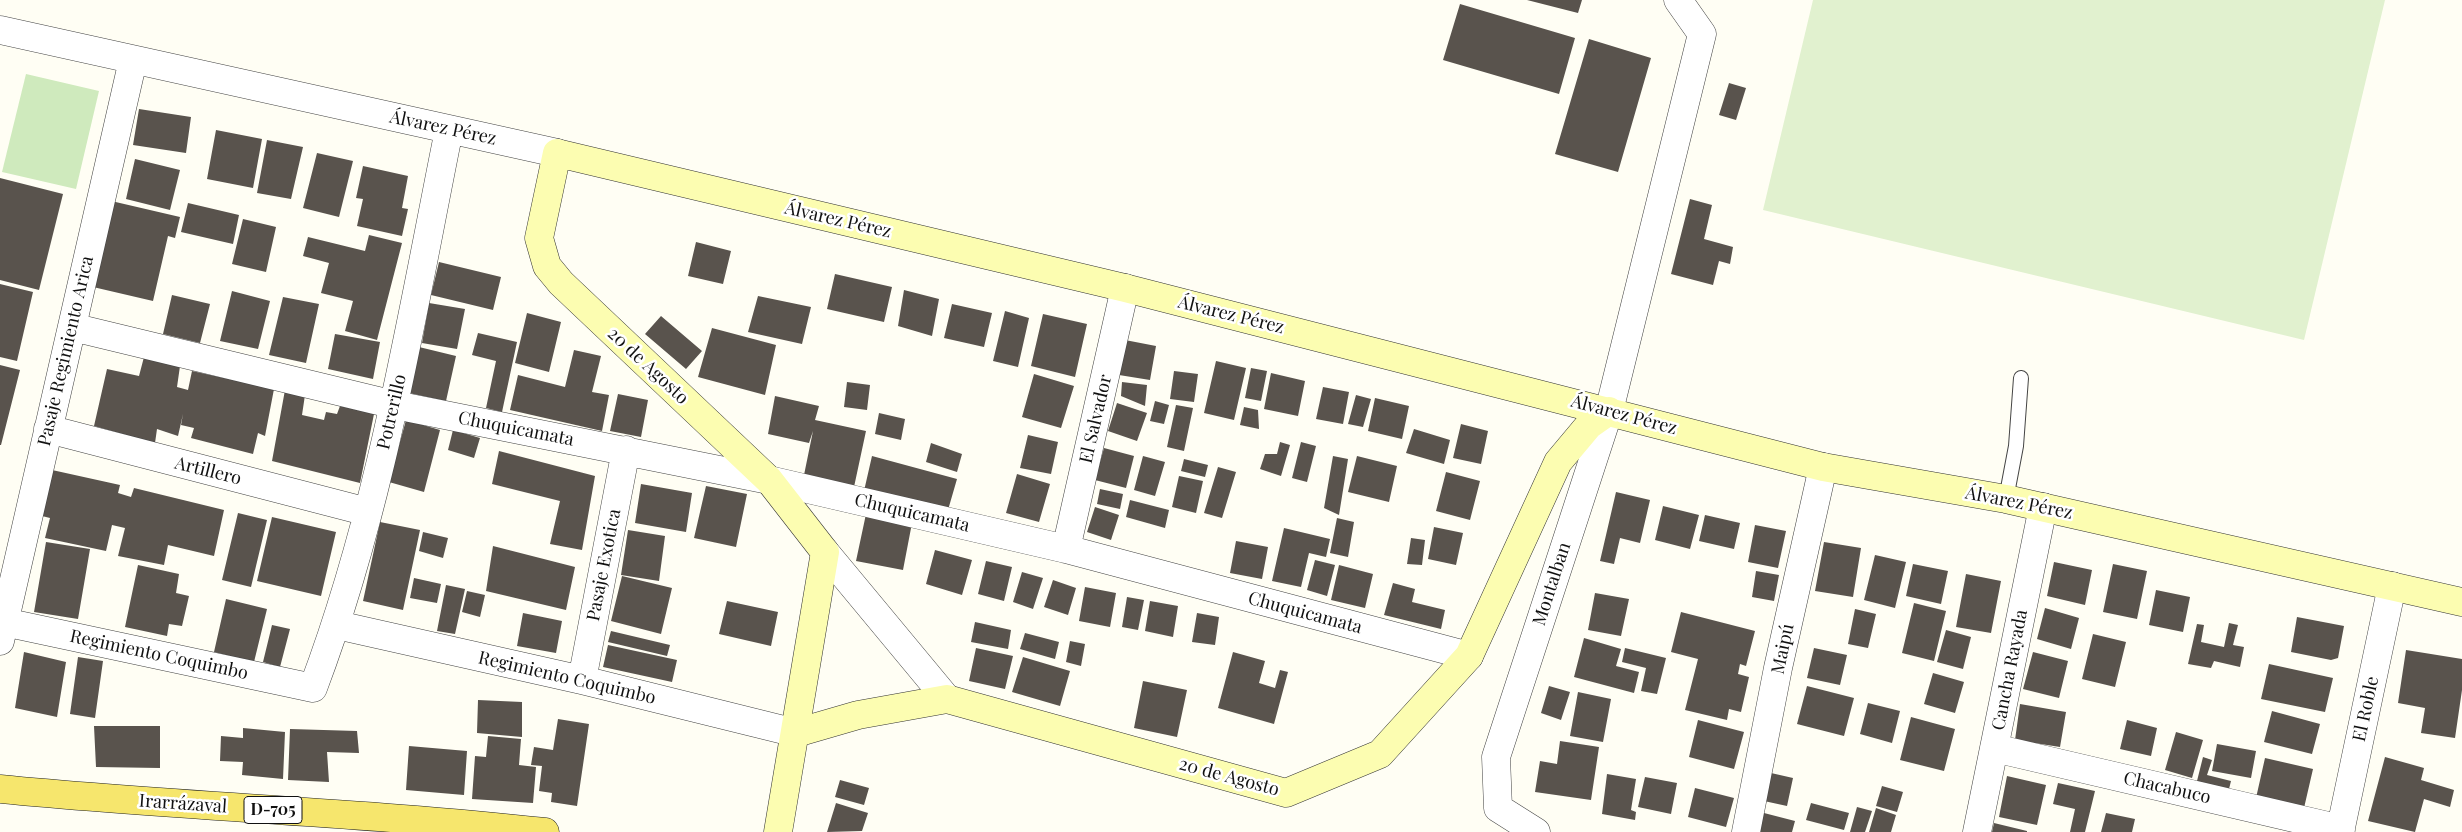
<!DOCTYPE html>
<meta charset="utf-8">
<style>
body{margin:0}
canvas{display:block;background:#fffef4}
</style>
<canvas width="2462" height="832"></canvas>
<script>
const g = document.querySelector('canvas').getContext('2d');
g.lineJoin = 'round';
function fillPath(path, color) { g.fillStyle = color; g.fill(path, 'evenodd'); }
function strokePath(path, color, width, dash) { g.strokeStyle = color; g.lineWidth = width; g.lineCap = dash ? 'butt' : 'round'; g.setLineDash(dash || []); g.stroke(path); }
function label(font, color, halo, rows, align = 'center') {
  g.font = font + ' "Playfair Display",serif'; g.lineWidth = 5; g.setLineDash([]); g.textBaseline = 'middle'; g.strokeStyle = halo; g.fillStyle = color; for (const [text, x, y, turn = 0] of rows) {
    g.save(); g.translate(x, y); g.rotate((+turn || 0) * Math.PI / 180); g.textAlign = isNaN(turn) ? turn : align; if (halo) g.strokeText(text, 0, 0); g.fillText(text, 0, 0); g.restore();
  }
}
fillPath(new Path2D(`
 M26,74L99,91L76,189L2,172Z`), '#cfeabd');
fillPath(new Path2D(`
 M1813,0H2385L2304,340L1763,210Z`), '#e1f1cf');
fillPath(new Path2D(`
 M1527,0H1582L1578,13Z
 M1460,4L1575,38L1559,94L1443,60Z
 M1589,39L1651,58L1618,172L1555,154Z
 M1729,83L1746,88L1736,120L1719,115Z
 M139,109L191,117L186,153L133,145Z
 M216,130L262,139L253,188L207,179Z
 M267,140L303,147L291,199L257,193Z
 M317,153L353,161L339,217L303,208Z
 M135,159L180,170L170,210L126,199Z
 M363,166L408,176L402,208L408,209L402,236L357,226L363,199L356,198Z
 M0,178L63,194L39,290L0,280Z
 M1690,199L1712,205L1704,239L1733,247L1730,264L1719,261L1713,285L1671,274Z
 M107,200L180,217L175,238L168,236L153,301L93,287Z
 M188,203L239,215L233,244L181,232Z
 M243,219L276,227L266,272L232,264Z
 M369,235L402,243L377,340L345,331L353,301L321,293L329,263L303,256L308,237L365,251Z
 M696,242L731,251L723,284L688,276Z
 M439,262L501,277L493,310L431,295Z
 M835,274L892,287L884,322L827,309Z
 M0,284L33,292L17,361L0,357Z
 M904,290L939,299L932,336L898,326Z
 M232,291L270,301L258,349L220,341Z
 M172,295L210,304L200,343L163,334Z
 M758,296L811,307L802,344L748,332Z
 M283,297L319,304L306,363L269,355Z
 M429,303L465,309L457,349L422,343Z
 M952,304L992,313L984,347L944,338Z
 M1005,311L1029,318L1018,367L993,361Z
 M527,313L561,322L549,372L515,363Z
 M1043,314L1087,324L1075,377L1031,366Z
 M661,316L702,351L686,369L645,334Z
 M712,328L776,345L765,395L698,377Z
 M478,333L517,342L502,412L486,408L496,361L472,355Z
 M335,334L380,342L373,379L328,369Z
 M1125,340L1156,346L1150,380L1119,375Z
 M419,347L456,356L446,401L409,393Z
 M574,350L601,356L592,392L609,395L602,431L510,410L518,375L565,387Z
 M144,357L180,366L177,387L188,390L192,371L274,389L265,436L258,433L253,454L191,438L194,428L181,425L183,414L178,436L157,429L155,443L94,426L107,369L139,376Z
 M1216,361L1246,368L1234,420L1204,413Z
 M0,365L20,370L1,445H0Z
 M1251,368L1267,371L1261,401L1245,398Z
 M1174,371L1198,374L1194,402L1170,399Z
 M1271,373L1305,381L1298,416L1264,409Z
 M1034,374L1074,386L1061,428L1022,417Z
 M847,382L870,385L867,410L844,407Z
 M1122,382L1147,385L1145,406L1121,396Z
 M1323,387L1349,392L1343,424L1316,419Z
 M285,390L305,395L302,415L324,420L326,412L337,414L340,406L374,414L360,483L272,461Z
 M618,394L648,400L641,437L610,431Z
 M1356,395L1371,399L1363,427L1348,424Z
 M775,396L819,406L815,420L866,431L854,487L804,475L813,431L809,443L768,434Z
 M1375,398L1409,406L1402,439L1368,431Z
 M1155,401L1169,405L1164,424L1150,421Z
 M1117,403L1147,413L1137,441L1108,431Z
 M1176,405L1193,408L1184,451L1167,447Z
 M1244,407L1258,410L1259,429L1240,425Z
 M879,413L905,419L901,440L875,434Z
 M406,420L440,430L424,492L389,482Z
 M1461,424L1488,431L1481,464L1453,458Z
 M1414,429L1450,440L1444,464L1406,453Z
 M453,430L480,438L474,458L448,450Z
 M1028,435L1058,442L1051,474L1020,468Z
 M1280,442L1290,445L1281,476L1260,469L1265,454H1277Z
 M1301,442L1316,446L1307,482L1292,478Z
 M931,443L962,454L957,472L926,462Z
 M1104,448L1134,456L1126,488L1095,480Z
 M499,451L595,476L582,550L550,544L560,501L492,484Z
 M872,456L957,479L948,510L864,491Z
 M1143,456L1165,462L1155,496L1134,490Z
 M1333,456L1348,459L1339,515L1324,508Z
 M1357,456L1397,466L1389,502L1348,492Z
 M1184,459L1208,465L1205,477L1181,471Z
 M1218,467L1236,472L1222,518L1204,513Z
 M43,468L120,485L118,493L131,497L134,488L224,510L214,556L168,545L164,565L118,556L125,528L112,525L106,551L45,538L50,518L34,514Z
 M1446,472L1480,481L1470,520L1436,511Z
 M1017,474L1050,484L1039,522L1006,513Z
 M1179,476L1203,481L1196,513L1172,507Z
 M641,484L692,493L686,532L635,523Z
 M706,486L747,494L736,547L694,538Z
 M1100,489L1123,494L1120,509L1097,504Z
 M1616,492L1650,500L1640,543L1620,538L1614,564L1600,561Z
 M1130,500L1169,510L1165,528L1126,517Z
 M1663,506L1699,515L1690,549L1655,540Z
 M1095,507L1119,515L1111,540L1087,532Z
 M238,513L267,520L251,587L222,580Z
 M866,514L912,523L903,570L856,561Z
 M1705,515L1740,523L1734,549L1699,541Z
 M272,517L336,532L321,596L257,581Z
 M1337,518L1354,522L1348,557L1330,553Z
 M380,522L420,530L403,610L363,601Z
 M1755,525L1786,531L1778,568L1748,562Z
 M1434,527L1463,533L1456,565L1428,559Z
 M1284,528L1330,539L1326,557L1309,553L1301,587L1272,581Z
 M628,530L665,536L659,581L621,575Z
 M423,532L448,538L443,558L419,551Z
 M1411,538L1425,540L1422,565L1407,564Z
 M1236,541L1268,547L1262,579L1230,573Z
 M46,542L90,549L78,619L34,612Z
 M1824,542L1861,548L1853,597L1815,591Z
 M493,546L575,567L566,610L486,591Z
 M935,550L972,560L962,595L926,584Z
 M1875,555L1906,562L1895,608L1864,600Z
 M1315,560L1335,565L1327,596L1307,590Z
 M986,561L1012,567L1004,601L978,594Z
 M2054,562L2092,570L2085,605L2047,596Z
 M1913,564L1948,571L1941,604L1906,596Z
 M2113,564L2147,571L2137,619L2103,612Z
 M138,565L179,574L176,593L189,596L182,626L169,624L167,636L125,627Z
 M1339,565L1373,574L1365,608L1331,600Z
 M1756,571L1779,575L1774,601L1752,597Z
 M1022,572L1043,578L1033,609L1013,602Z
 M1966,574L2001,581L1991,633L1956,627Z
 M622,576L672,588L661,634L611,621Z
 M414,578L441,584L437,603L410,598Z
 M1053,580L1076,588L1068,615L1044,607Z
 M1393,583L1415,589L1412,602L1445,610L1441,629L1384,615Z
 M446,585L465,589L455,634L437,631Z
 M1085,587L1116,593L1110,627L1079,621Z
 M2156,590L2190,597L2183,632L2149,625Z
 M467,591L485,595L480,617L462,612Z
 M1595,593L1629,599L1621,636L1588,630Z
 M1127,597L1144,600L1138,630L1122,627Z
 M226,599L267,609L254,662L214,652Z
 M727,601L778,612L771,646L719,634Z
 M1150,601L1178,606L1173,637L1145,631Z
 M1914,603L1946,611L1934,661L1902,653Z
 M2045,608L2079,618L2071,649L2037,639Z
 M1855,609L1876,614L1868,648L1848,644Z
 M1681,612L1755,631L1746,666L1740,664L1738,674L1749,677L1741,712L1729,709L1727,720L1685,710L1698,659L1671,652Z
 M523,613L562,621L556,653L517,646Z
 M1197,613L1219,617L1215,645L1192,642Z
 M2297,617L2344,626L2338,658L2331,660L2291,652Z
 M975,622L1011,630L1008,649L971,642Z
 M2229,623L2238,625L2233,645L2244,647L2240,667L2214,661L2211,668L2188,664L2197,624L2204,625L2201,642L2224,647Z
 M272,625L290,629L280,667L263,662Z
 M1946,630L1971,637L1963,669L1937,662Z
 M611,631L670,645L667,656L608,642Z
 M1025,633L1059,642L1055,659L1020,649Z
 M2093,634L2126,642L2115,687L2082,679Z
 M1584,638L1621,649L1616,666L1639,672L1634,693L1574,677Z
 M1070,641L1085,644L1081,666L1066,662Z
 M608,645L677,660L672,682L603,667Z
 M976,648L1013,656L1005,689L969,681Z
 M1625,648L1666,658L1657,694L1641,691L1646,668L1622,662Z
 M1814,648L1847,655L1840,685L1807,678Z
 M2406,650L2462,659V690L2455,738L2421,733L2425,708L2398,703Z
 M24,652L66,662L57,717L15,708Z
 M1233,652L1265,661L1259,683L1275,688L1280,670L1288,672L1274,724L1218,708Z
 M2033,652L2068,661L2059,698L2023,689Z
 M78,657L103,661L95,718L70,714Z
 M1023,657L1070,671L1060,706L1012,692Z
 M2269,664L2333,678L2325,712L2261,699Z
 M1933,673L1964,682L1955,713L1924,704Z
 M1143,681L1187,690L1177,737L1134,728Z
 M1549,686L1570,692L1561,720L1541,713Z
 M1807,686L1854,698L1844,736L1797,724Z
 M1578,692L1611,699L1603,742L1570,736Z
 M478,700L522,702V737L477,733Z
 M1868,703L1900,711L1892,743L1860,734Z
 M2020,704L2066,712L2060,747L2015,740Z
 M2272,711L2320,724L2312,754L2264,742Z
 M1911,717L1955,729L1944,771L1900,760Z
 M558,719L589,724L577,806L551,802L552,793L539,791L542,766L531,765L534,747L553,750Z
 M1698,720L1744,732L1734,769L1689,757Z
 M2127,720L2157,728L2151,756L2120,749Z
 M94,726H160V768L96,767Z
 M243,728L285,732L283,779L242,775L243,762L220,761L221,736L243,738Z
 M290,729L357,731L359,753L327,752L329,782L288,780Z
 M2176,732L2203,740L2192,778L2165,770Z
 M488,736L521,739L519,765L536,767L533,803L472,799L475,756L486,757Z
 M1560,741L1599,747L1591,800L1535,792L1540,761L1557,764Z
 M2217,744L2256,751L2251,778L2212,771Z
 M409,746L467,751L464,795L406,790Z
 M2203,757L2212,760L2207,775L2231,781L2228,793L2196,785Z
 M2385,757L2424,768L2421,780L2454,790L2450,807L2424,799L2415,832L2368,821Z
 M2265,758L2313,769L2304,808L2256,798Z
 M1771,773L1793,778L1787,806L1764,801Z
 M1607,774L1636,779L1631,810L1636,812L1635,820L1602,814Z
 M2007,776L2046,785L2037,825L1999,817Z
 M1645,777L1677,783L1671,814L1638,807Z
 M840,780L869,788L864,805L835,797Z
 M2058,783L2095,791L2085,832H2070L2075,809L2053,804Z
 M1882,786L1903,792L1897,812L1876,806Z
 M1695,788L1734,798L1726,827L1688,817Z
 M836,803L868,813L862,831L827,832Z
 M1811,803L1849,813L1844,830L1806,820Z
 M1857,807L1872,811L1865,832H1850Z
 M1876,808L1896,815L1891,832H1869Z
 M1764,813L1795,821L1792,832H1759Z
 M2106,813L2135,819L2132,832H2101Z
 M1994,823L2027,831V832H1992Z`), '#59534d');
const lane = new Path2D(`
 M2006,499L2016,446L2021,378`);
const street = new Path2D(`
 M0,30L557,153
 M72,327L395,405L769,480L1066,549L1469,656
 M48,429L368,512
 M1066,549L1125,288
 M825,552L947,699
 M4,622L313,688C381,508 411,318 449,130
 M337,625L582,680L796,733
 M0,641L133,60
 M582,680L626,450
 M1994,748L2341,829
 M1536,832L1498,808L1496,757L1609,411L1702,34L1678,0
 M1746,832L1778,668L1823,467
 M1977,832L2043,507
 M2340,832L2392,586`);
const secondary = new Path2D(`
 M796,733L858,715L947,699L1286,793L1380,754L1469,656L1558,462L1589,425L1609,411
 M778,832L825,552L769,480L561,283L547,266L539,238L557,153L1125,288L1823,467L2006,499L2462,602`);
const primary = new Path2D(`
 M0,789C181,807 364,812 545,832`);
strokePath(lane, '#444', 16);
strokePath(street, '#444', 29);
strokePath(secondary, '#333', 29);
strokePath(primary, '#222', 29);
strokePath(lane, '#fff', 14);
strokePath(street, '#fff', 28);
strokePath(secondary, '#fcfdb1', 28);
strokePath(primary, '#f6e66d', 28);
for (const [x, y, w] of [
 [273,810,58]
]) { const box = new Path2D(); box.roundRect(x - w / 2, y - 13.5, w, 27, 4); g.fillStyle = '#fff'; g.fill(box); strokePath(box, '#111', 1); }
label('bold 16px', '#111', null, [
 ["D-705",273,810]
]);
label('18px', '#111', '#fff', [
 ["Álvarez Pérez",443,128,12],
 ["Álvarez Pérez",838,220,13],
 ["Álvarez Pérez",1231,315,14],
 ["Pasaje Regimiento Arica",66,351,-77],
 ["20 de Agosto",648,366,43],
 ["Potrerillo",392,412,-77],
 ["Álvarez Pérez",1624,415,15],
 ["El Salvador",1096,419,-77],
 ["Chuquicamata",516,429,11],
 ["Artillero",208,471,14],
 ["Álvarez Pérez",2019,503,11],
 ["Chuquicamata",912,513,13],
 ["Pasaje Exotica",604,565,-79],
 ["Montalban",1552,584,-72],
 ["Chuquicamata",1305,613,15],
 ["Maipú",1783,649,-78],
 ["Regimiento Coquimbo",159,655,12],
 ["Cancha Rayada",2010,670,-79],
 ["Regimiento Coquimbo",567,678,13],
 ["El Roble",2366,709,-78],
 ["20 de Agosto",1229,777,15],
 ["Chacabuco",2167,788,13],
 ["Irarrázaval",183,804,4]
]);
</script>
